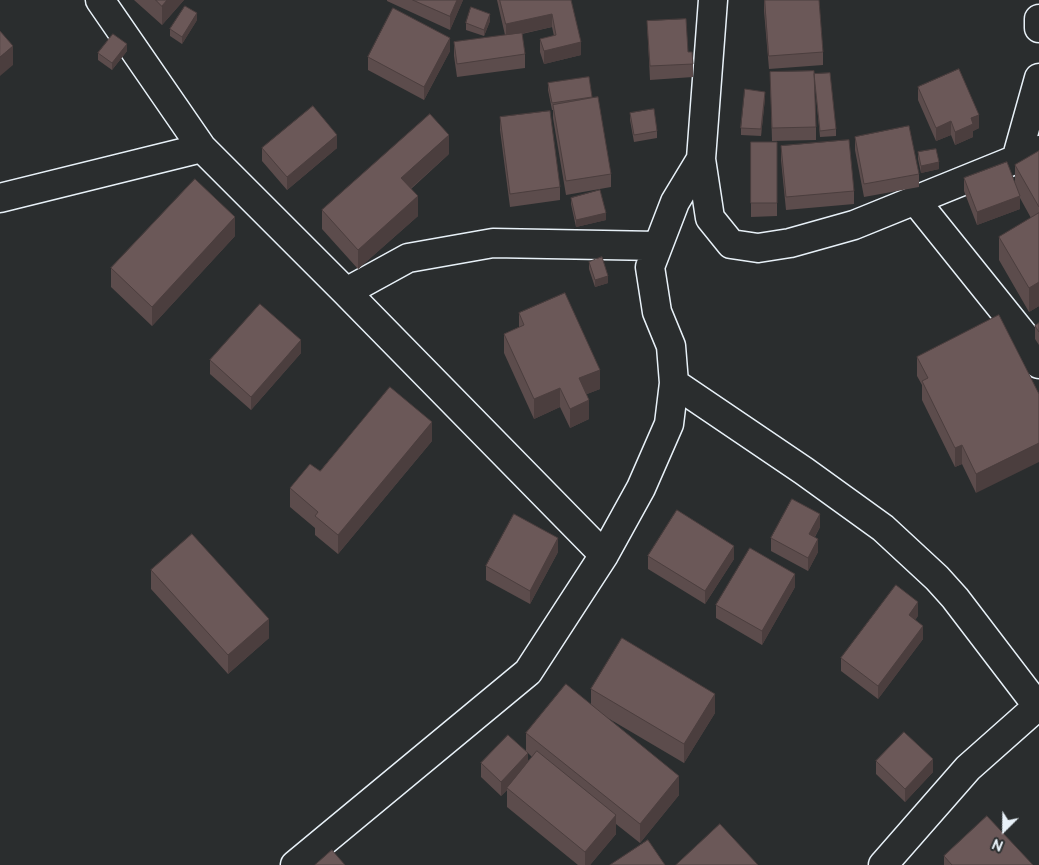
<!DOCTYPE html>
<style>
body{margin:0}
#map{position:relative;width:1039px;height:865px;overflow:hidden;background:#2a2d2e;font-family:"Balsamiq Sans",sans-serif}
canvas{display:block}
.north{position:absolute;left:979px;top:805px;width:50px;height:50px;-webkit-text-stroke:4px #2a2d2e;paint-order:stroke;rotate:203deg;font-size:14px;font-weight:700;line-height:20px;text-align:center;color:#e8f1f8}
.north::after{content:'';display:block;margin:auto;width:18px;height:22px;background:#e8f1f8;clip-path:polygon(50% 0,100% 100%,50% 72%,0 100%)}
</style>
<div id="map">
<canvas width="1039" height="865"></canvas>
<div class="north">N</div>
</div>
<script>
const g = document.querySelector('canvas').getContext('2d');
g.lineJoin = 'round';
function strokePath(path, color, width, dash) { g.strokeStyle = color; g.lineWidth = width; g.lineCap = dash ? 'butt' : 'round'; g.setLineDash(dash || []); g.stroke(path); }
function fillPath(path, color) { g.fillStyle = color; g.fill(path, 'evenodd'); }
const minor = new Path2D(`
 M100,0L202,148L346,292L604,555
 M713,0L701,159L710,218L731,244L758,248L790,243L854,225L1039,150
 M1039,19V28
 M1016,160L1039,78
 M0,198L202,148
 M915,200L1025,337L1039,364
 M346,292L408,258L493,243L658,246
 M674,383L804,471L883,528L937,578L955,598L1039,708
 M295,865L528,672L604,555L641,488L669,424L674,383L671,346L657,312L650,267L675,202L701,159
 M883,865L968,768L1039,705`);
strokePath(minor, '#e8f1f8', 31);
strokePath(minor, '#2a2d2e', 28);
fillPath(new Path2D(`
 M134,0H184L162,25Z
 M387,0H463L450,30L387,1Z
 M497,0H571L581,55L544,64L540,52V39L554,36L552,27L522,34L525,54V68L457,77L454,56V42L505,35Z
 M764,0L823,52V65L769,69L764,11Z
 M197,20L182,44L170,36V29Z
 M490,21L484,36L466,30V23Z
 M647,21L688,52L693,64V77L650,80Z
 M127,51L112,70L98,60V53Z
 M450,51L424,100L368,70V57Z
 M770,72L816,127V140L772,141Z
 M814,74L836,129V136L820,137Z
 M589,77L592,98L611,174V187L566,195L553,118V110H552L548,90V83Z
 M918,87L979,128L973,131V137L955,145L951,135L936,141L918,100Z
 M765,98L761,136L741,135V128Z
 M630,113L657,131V138L634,142L630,120Z
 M500,117L560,187V200L510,207L500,130Z
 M855,137L919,174V187L864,197L855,150Z
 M751,142H777V216L751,217Z
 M781,146L854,191V204L786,210L781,160Z
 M262,148H337L287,190L262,161Z
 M1039,151V306L1029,312L999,260V237L1031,218L1020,198V209L977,225L964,191V178L1015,183V165Z
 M918,152L939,169L921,173L918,159Z
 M449,154L411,189L418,216L358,269L322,229V210Z
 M571,198L606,220L576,227L571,204Z
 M235,236L152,326L111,287V268Z
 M589,262L608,283L595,287L589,269Z
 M519,313L600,389L587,394L589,419L570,428L560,407L534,419L504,353V334L519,327Z
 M999,315L976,493L962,464L955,467L922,400V385L917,376V357Z
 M1039,323V345L1035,339V326Z
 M301,353L251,410L210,374V360Z
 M432,441L338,554L315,535V528L290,507V488L320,471Z
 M820,527L815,537L818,552L808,571L771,551V538Z
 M558,552L530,604L486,580V566Z
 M648,556L734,559L705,604L648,569Z
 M151,570L269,638L228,674L151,589Z
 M795,587L762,645L716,618V605Z
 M918,616L915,620L923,639L878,699L841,671V658Z
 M591,689L715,713L684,763L606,717L679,795L640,843L616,824V834L590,865H578L507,807V790L501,796L481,777V763L526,751V733L591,705ZM528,753L532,757L528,761Z
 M876,761L933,772L905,802L876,774Z
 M944,856L1033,865H944Z`), '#5c4c4c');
fillPath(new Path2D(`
 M167,0H184L162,25V6Z
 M457,0H463L450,30V16Z
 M197,13V20L182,44V37Z
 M490,14V21L484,36V30Z
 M552,14V27L506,37V24Z
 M450,38V51L424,100V87Z
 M581,42V55L544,64V51Z
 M127,44V51L112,70V63Z
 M13,46V65L0,76V57Z
 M765,92V98L761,136V129Z
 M979,115V128L973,131V137L955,145V132L971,118Z
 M951,121V135L936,141V128Z
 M337,135V148L287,190V177Z
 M449,135V154L401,197V178Z
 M939,162V169L921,173V166Z
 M418,196V216L358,269V250Z
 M1020,196V209L977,225V212Z
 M606,213V220L576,227V220Z
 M235,217V236L152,326V307Z
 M608,276V283L595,287V280Z
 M1039,282V306L1029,312V288Z
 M301,340V353L251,410V397Z
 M600,370V389L579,397V378Z
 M560,388V407L534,419V399Z
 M589,400V419L570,428V409Z
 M432,422V441L338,554V535Z
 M1039,443V462L976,493V474Z
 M962,445V464L955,467V448Z
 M820,514V527L809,547V534Z
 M558,538V552L530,604V591Z
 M818,539V552L808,571V558Z
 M734,546V559L705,604V591Z
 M795,574V587L762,645V631Z
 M918,602V616L909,628V615Z
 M269,619V638L228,674V655Z
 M923,626V639L878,699V686Z
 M715,694V713L684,763V744Z
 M528,753V767L507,788V790L501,796V782Z
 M933,759V772L905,802V789Z
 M679,776V795L640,843V824Z
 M616,815V834L590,865H585V852Z`), '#4b3e3e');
const building = new Path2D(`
 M156,0H167L162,6Z
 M413,0H457L450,16Z
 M500,0H571L581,42L544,51L540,39L556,35L552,14L506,24Z
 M765,0H819L823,52L769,56Z
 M185,6L197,13L182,37L170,29Z
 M471,7L490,14L484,30L466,23Z
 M393,8L450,38L424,87L368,57Z
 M686,19L688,52H692L693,64L650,66L647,21Z
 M0,31L13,46L0,57Z
 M522,33L525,54L457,64L454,42Z
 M113,34L127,44L112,63L98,53Z
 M959,69L979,115L971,118L973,124L955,132L951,121L936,128L918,87Z
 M814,71L816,127L772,128L770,72Z
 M830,73L836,129L820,131L814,74Z
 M589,77L592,97L552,103L548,83Z
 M745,89L765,92L761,129L741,128Z
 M598,97L611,174L566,181L553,105Z
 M313,106L337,135L287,177L262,148Z
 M654,109L657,131L634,135L630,113Z
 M550,111L560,187L510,194L500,117Z
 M430,114L449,135L401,178L418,196L358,250L322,210Z
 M909,126L919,174L864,184L855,137Z
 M849,140L854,191L786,197L781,146Z
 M751,142H777V203H751Z
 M936,149L939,162L921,166L918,152Z
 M1039,151V207L1015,165Z
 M1007,162L1020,196L977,212L964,178Z
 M195,179L235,217L152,307L111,268Z
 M600,190L606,213L576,220L571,198Z
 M1039,213V282L1029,288L999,237Z
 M602,257L608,276L595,280L589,262Z
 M565,293L600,370L579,378L589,400L570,409L560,388L534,399L504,334L524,325L519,313Z
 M260,304L301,340L251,397L210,360Z
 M999,315L1039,394V443L976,474L962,445L955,448L922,381L928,378L917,357Z
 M1039,323V332L1035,326Z
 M390,387L432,422L338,535L315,516L318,512L290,488L310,464L320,471Z
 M792,499L820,514L809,534L818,539L808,558L771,538Z
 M677,510L734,546L705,591L648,556Z
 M514,514L558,538L530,591L486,566Z
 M192,534L269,619L228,655L151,570Z
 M750,548L795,574L762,631L716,605Z
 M896,585L918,602L909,615L923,626L878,686L841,658Z
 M622,638L715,694L684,744L591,689Z
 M566,684L679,776L640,824L526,733Z
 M904,732L933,759L905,789L876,761Z
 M508,735L528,753L501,782L481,763Z
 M537,751L616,815L585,852L507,788Z
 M987,816L1033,865H952L944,856Z
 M720,824L758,865H676Z
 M648,840L665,865H610Z
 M332,850L345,865H315Z`);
fillPath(building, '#6b5858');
strokePath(building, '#4b3e3e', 1);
</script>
